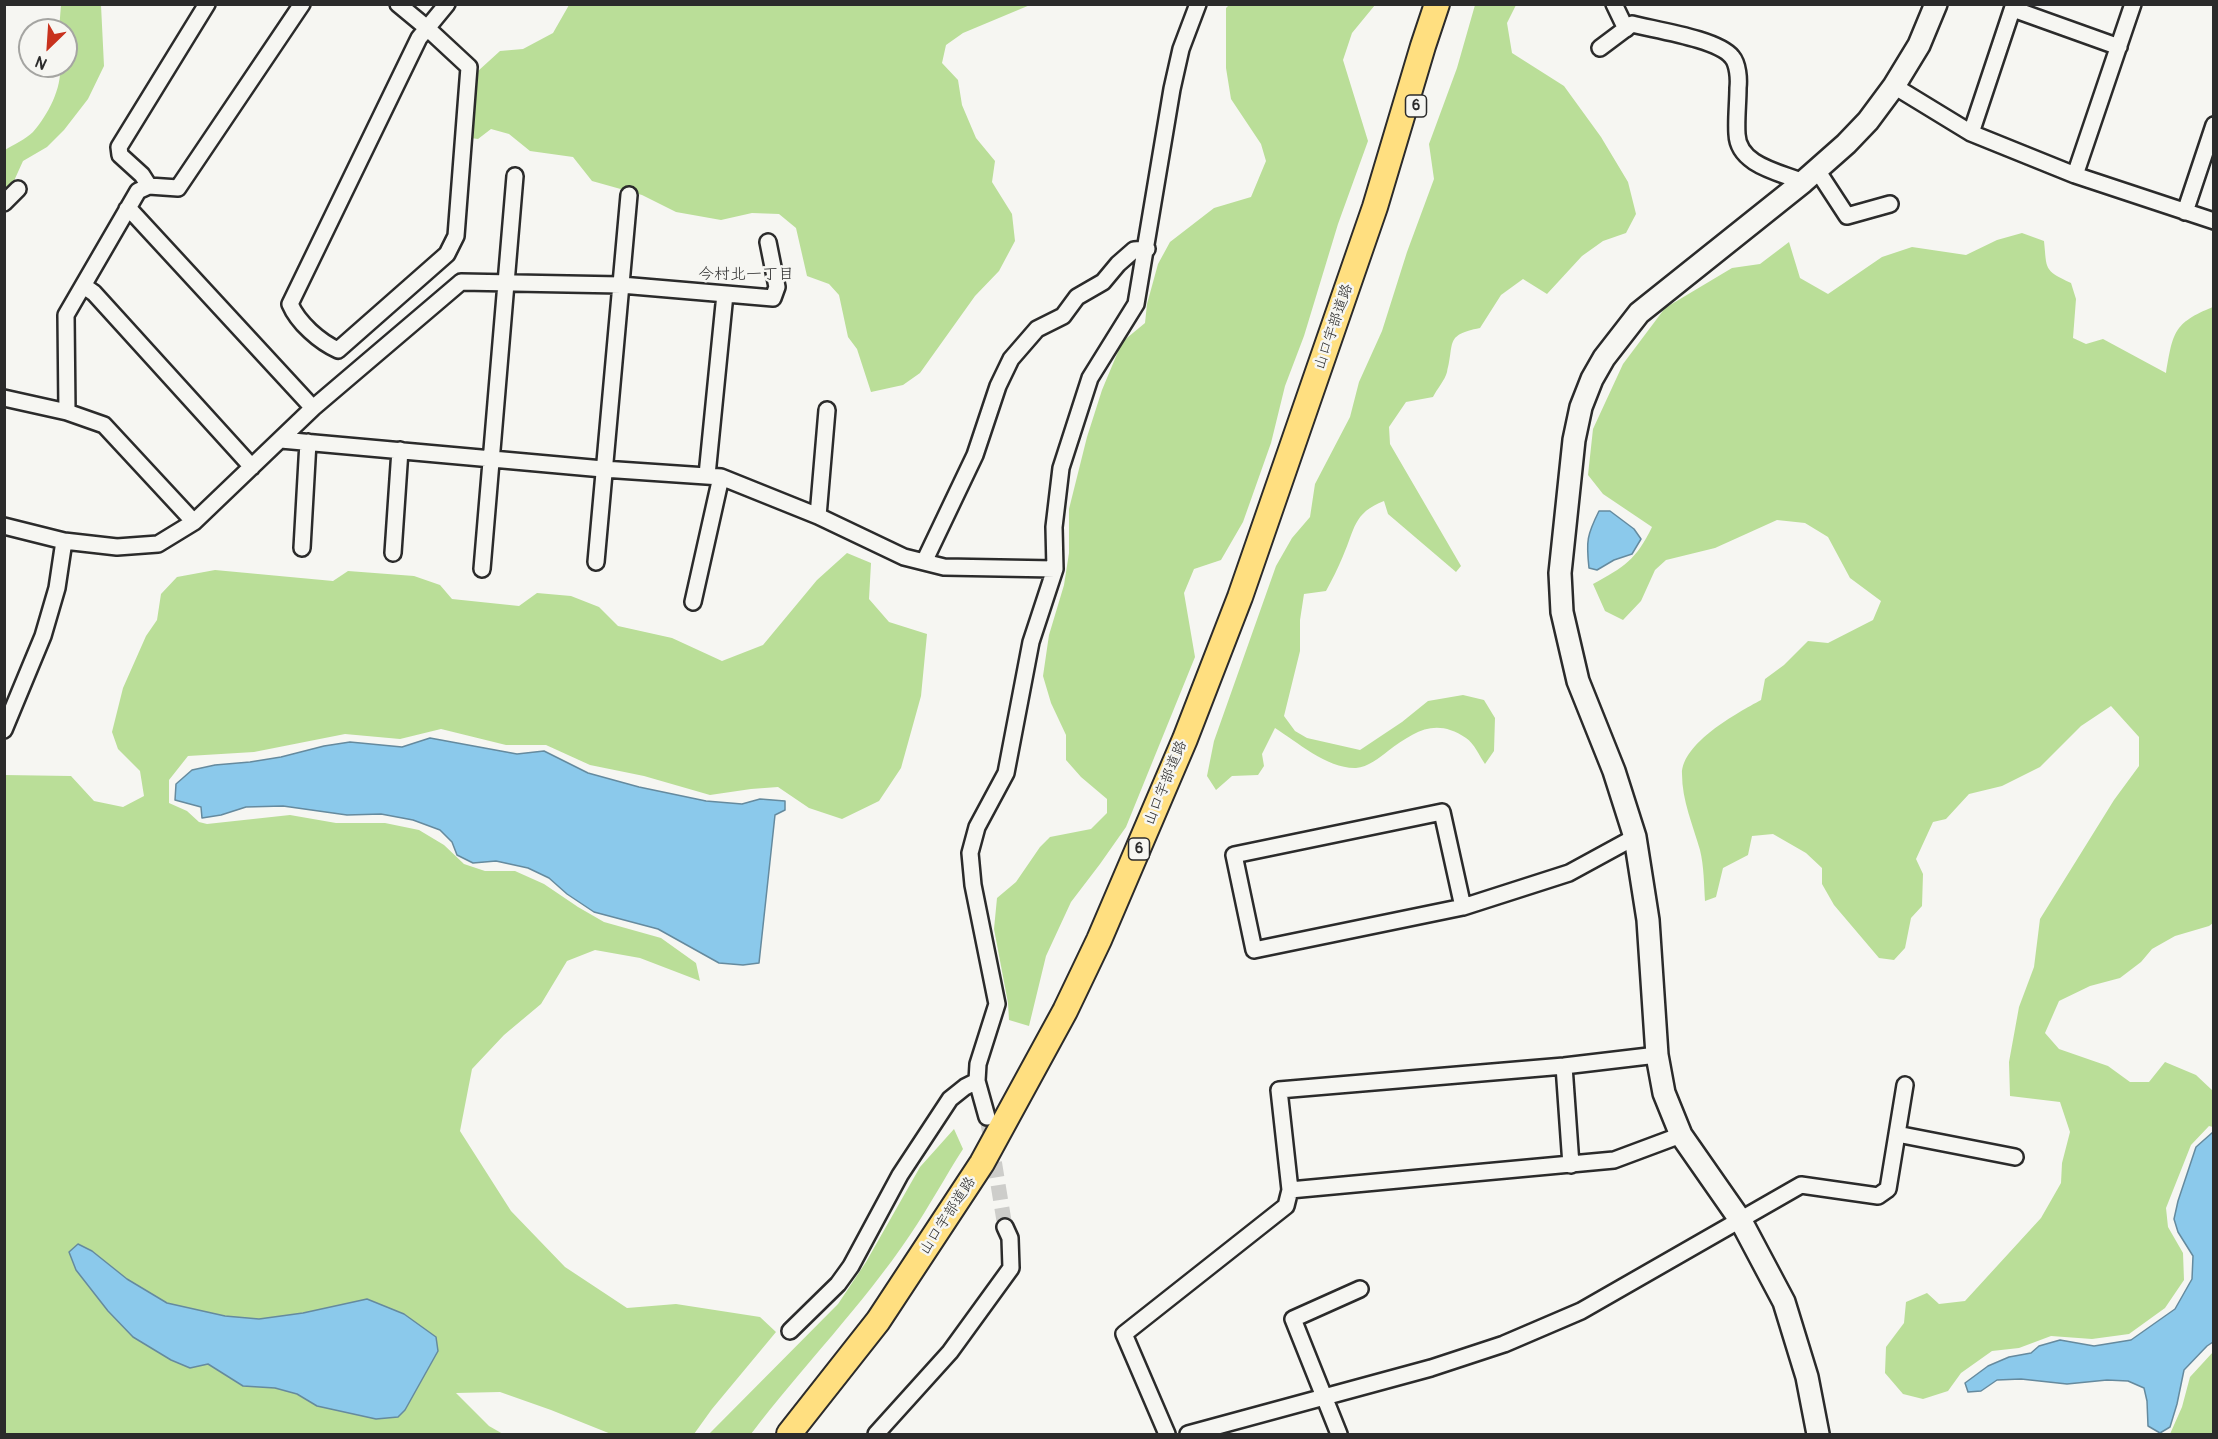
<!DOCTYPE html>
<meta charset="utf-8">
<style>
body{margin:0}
#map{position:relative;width:2218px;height:1439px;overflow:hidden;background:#f6f6f2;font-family:Pangolin,sans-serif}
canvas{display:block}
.frame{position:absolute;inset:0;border:6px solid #2b2b2b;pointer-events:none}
.north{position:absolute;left:18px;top:18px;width:60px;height:60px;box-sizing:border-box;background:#f6f6f2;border:2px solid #a5a5a2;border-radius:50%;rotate:205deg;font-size:16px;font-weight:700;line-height:24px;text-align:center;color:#2b2b2b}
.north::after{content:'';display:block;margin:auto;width:21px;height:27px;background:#c8321e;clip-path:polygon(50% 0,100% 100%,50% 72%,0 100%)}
</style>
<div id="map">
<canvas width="2218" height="1439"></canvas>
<div class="frame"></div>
<div class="north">N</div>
</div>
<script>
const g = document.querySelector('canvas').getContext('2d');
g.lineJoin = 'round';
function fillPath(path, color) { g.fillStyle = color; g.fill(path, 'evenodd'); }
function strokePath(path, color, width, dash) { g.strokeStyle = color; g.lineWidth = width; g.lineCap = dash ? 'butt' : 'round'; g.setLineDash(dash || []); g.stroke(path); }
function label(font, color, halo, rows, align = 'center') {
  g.font = font + ' Pangolin,"Klee One",sans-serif'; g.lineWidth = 5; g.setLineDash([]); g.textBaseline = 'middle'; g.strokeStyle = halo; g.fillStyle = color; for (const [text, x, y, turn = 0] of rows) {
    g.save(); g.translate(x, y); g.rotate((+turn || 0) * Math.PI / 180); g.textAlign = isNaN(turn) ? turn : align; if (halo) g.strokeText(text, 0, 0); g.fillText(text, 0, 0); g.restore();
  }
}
fillPath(new Path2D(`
 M61,5H101L104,66L88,99L64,130L47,147L23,161L13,183L5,191V150C13,145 26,139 33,132C48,115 62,88 60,66H66V30H59Z
 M569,5H1030L963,33L946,45L942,63L958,80L962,105L976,138L995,161L992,182L1012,214L1015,241L999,271L975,296L920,373L903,385L871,392L857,349L848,337L839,295L829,284L807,276L796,228L779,214L752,213L721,220L676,212L642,195L592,181L573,157L530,151L509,134L491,129L478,139L471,138L468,92L478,71L500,51L523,49L553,33Z
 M1229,5H1375L1352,33L1343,60L1368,141L1338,224L1304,336L1285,386L1271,443L1243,522L1221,560L1194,569L1184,593L1195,657L1126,827L1100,864L1071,902L1046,956L1029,1026L1009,1020L1008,1003L994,929L997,898L1016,882L1040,847L1050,837L1091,829L1107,813V799L1081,777L1066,760V735L1051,703L1043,676L1049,635L1064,585L1069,553V509L1087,437L1102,390L1122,342L1145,323L1147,304L1158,264L1170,242L1214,208L1251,197L1266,161L1261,144L1231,99L1226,68V8Z
 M1475,5H1516L1507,23L1512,53L1564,86L1601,137L1628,182L1636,214L1626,233L1603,241L1582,256L1547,294L1523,279L1501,295L1480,328C1444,335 1455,343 1447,372C1445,380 1437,389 1433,397L1406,402L1389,427L1390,444L1461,566L1456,572L1388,514L1384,501C1353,513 1355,529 1343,556C1338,568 1332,580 1326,591L1304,594L1300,620V651L1284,716L1295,731L1307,738L1360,750L1402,722L1428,701L1463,695L1484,700L1495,718L1494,751L1485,764C1480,757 1474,743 1466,738C1435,717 1414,732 1388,751C1379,758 1368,767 1356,768C1328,769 1297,742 1275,728L1262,754L1264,766L1258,775L1232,776L1216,790L1207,776L1214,741L1276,566L1292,538L1310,517L1315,484L1350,417L1359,382L1382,331L1407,252L1434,179L1429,144L1457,68Z
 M2022,233L2044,241C2047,269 2043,270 2071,283L2076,299L2073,338L2086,344L2103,339L2166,373C2173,333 2173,323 2213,307V923L2209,926L2175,936L2152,949L2141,962L2120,978L2090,986L2059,1001L2045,1033L2059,1049L2108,1066L2130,1082H2149L2165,1062L2196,1075L2213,1091V1127L2209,1126L2191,1145L2166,1208L2168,1227L2183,1253L2184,1280L2165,1308L2129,1334L2092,1339L2051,1336L2019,1348L1992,1351L1961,1373L1948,1391L1923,1399L1903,1394L1885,1373L1886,1347L1904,1323L1906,1302L1927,1293L1939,1304L1965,1301L2041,1218L2061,1183L2062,1163L2070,1132L2060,1102L2010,1096L2009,1062L2019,1007L2034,967L2040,919L2114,800L2139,766V737L2111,706L2081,726L2040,767L2002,786L1969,794L1946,819L1933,822L1916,859L1923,874L1922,906L1911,918L1905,948L1894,960L1879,958L1834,905L1822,884V868L1806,853L1773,834L1752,836L1748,855L1723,868L1716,897L1705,901C1704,885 1704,866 1700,850C1693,825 1682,801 1682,774C1682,743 1737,713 1761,700L1765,679L1784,665L1808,641L1828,643L1873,620L1881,601L1850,578L1828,537L1805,523L1777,520L1715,548L1666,560L1655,570L1641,601L1623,620L1605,611L1593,584C1624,567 1636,560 1652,527L1603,494L1588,475L1593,429L1623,364L1665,308L1732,268L1760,264L1789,242L1800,278L1828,294L1882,257L1912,247L1966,255L1997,240Z
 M847,553L871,563L869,599L889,622L927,634L921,696L901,768L879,801L842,819L809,808L778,787L751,789L710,795L644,776L590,765L546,745H506L441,729L400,739L345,734L254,752L188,756L169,780V803L187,811L199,822L207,824L290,815L336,823H385L419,830L444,845L464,864L485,871H515L544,884L578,907L604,922L661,938L696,963L700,981L640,958L595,950L567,961L541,1004L504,1035L472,1069L460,1131L511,1211L565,1267L627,1308L676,1304L760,1317L776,1332L712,1409L694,1434H611L551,1410L500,1392L456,1393L489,1426L503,1434H5L4,775L71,776L94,801L123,807L144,796L140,771L118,749L112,732L123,688L146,636L157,620L161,594L177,577L215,570L333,581L348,571L414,576L440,585L452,599L519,606L537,593L571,596L599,607L618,626L672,638L722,661L763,645L817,580Z
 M954,1129L963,1149C945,1177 929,1207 910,1235C863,1305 802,1367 751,1434H709L838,1304L866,1262L920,1167Z
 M2213,1352V1434H2170L2182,1407L2190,1377Z`), '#bade98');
const water = new Path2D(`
 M1599,511H1610L1634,529L1641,539L1632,554L1614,560L1597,570L1589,568C1586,541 1587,535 1599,511Z
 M430,738L517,754L544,751L588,773L639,787L706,801L742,804L760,799L785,801V810L775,815L759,963L743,965L719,963L658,929L594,912L567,894L549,878L528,868L496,861L473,863L457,855L452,842L440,830L413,820L381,814L347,815L283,806L246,807L221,815L202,818L201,807L175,800L176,784L192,770L215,765L250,762L281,757L324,746L350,742L402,747Z
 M2213,1132V1342L2207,1346L2184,1370L2177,1404L2170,1427L2160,1433L2148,1426L2147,1401L2144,1388L2128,1381L2107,1380L2067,1384L2021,1379L1997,1380L1981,1391L1968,1392L1965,1383L1988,1366L2009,1357L2031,1353L2039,1346L2060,1340L2094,1346L2131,1340L2175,1309L2192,1279L2193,1256L2178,1232L2174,1219L2178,1201L2196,1147Z
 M78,1244L92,1251L127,1279L167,1303L225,1316L259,1319L303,1313L367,1299L404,1314L436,1337L438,1351L405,1410L398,1417L376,1419L317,1406L297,1394L275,1388L243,1386L208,1364L190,1368L171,1360L133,1337L108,1311L76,1270L69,1252Z`);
fillPath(water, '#8bc9eb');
strokePath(water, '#658a9e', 1.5);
strokePath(new Path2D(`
 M987,1117L1005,1227`), '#cdcdca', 15, [15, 8]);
const street = new Path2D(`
 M398,4L427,28L469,67L456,236L447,254L338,350C320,342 298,323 290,304L419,38L447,4
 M1614,4L1626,29
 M2013,9L2119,47
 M1600,48L1632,24C1655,30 1718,39 1732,57C1738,64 1739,79 1738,88C1738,103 1736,119 1737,134C1738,165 1779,172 1803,182
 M1894,86L1971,133L2075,175L2214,221
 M1971,133L2014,4
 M1817,170L1847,216L1890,204
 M2075,175L2133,4
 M149,186L142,175L120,155L119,147L207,4
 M4,203L18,189
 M127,209L133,213L313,408
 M2185,212L2214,125
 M84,286L94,293L252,467
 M4,398L67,412L104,425L194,522
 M67,412L66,315L138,191L149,186L178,188L302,4
 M281,440L603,469L721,477L818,516L904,557L944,567L1055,569
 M707,475L725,294
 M818,516L827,410
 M4,526L64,541L117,547L158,544L194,522L313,408L461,282L621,285L773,298L777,287L768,242
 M302,548L308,442
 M393,553L400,450
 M596,562L629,195
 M924,562L975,455L998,386L1011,359L1037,329L1063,316L1077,297L1103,282L1118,264L1134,250L1147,249
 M482,569L515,176
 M693,602L721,477
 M4,730L43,636L57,588L64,541
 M1442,812L1463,907L1254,950L1234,855Z
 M1463,907L1569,873L1635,837
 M1564,1066L1571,1165
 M987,1117L977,1081L978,1064L997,1004L973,885L970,853L977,827L1006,773L1031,642L1055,569L1054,527L1061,468L1090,378L1136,304L1172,89L1181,49L1198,4
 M1897,1134L2015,1157
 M1290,1190L1614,1160L1681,1135
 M790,1331L838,1284L851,1266L900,1175L950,1099L965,1087L977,1081
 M876,1434L950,1352L1011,1268L1010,1238L1005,1227
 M1167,1434L1124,1334L1286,1206L1290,1190L1279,1090L1564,1066L1657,1055
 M1188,1434L1431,1368L1504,1344L1581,1311L1801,1185L1878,1196L1888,1189L1905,1085
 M1339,1434L1293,1319L1360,1289`);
const secondary = new Path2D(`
 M1818,1434L1807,1377L1784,1302L1741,1221L1681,1135L1664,1093L1657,1055L1648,920L1635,837L1614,771L1578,681L1562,612L1560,573L1574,440L1581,407L1592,379L1604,358L1639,313L1803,182L1846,144L1868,121L1894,86L1919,45L1936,4`);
const primary = new Path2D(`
 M789,1434L878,1321L982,1163L1065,1011L1099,940L1185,739L1240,597L1375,207L1423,46L1437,4`);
strokePath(street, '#2b2b2b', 20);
strokePath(secondary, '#2b2b2b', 26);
strokePath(primary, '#2b2b2b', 28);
strokePath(street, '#f6f6f2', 15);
strokePath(secondary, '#f6f6f2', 21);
strokePath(primary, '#ffdf80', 24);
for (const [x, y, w] of [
 [1416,106,21],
 [1139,849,21]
]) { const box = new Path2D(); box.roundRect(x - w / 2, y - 11, w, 22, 4.5); g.fillStyle = '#f6f6f2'; g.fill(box); strokePath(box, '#2b2b2b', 1.5); }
label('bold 14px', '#2b2b2b', null, [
 ["6",1416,106],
 ["6",1139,849]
]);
label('15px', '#2b2b2b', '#f6f6f2', [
 ["山口宇部道路",1334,327,-71],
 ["山口宇部道路",1166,783,-68],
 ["山口宇部道路",948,1216,-57]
]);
label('16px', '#2b2b2b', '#f6f6f2', [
 ["今村北一丁目",746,275]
]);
</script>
